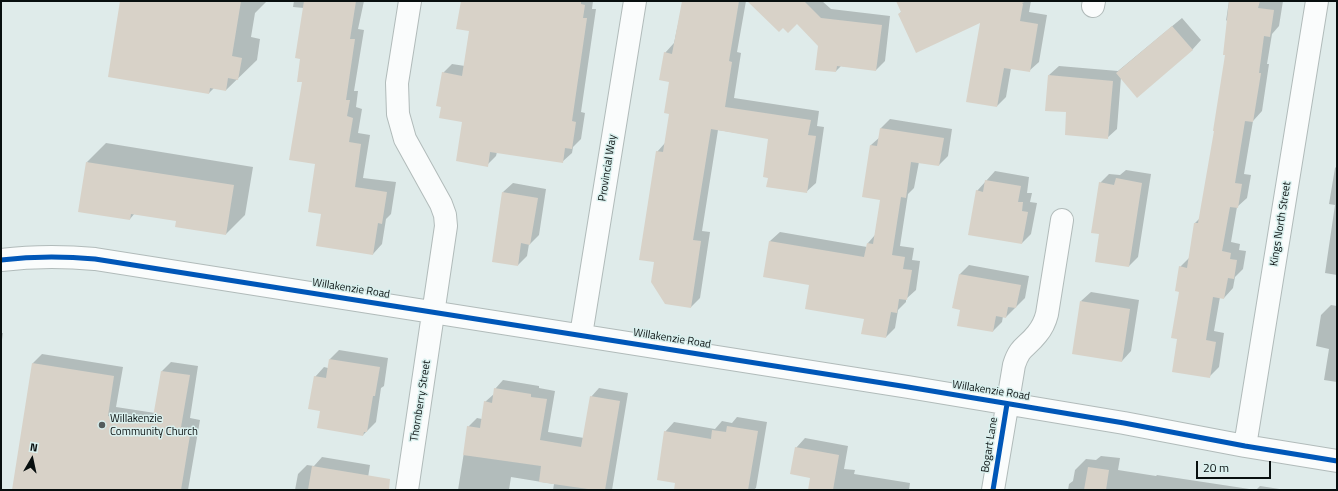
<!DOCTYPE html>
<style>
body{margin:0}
#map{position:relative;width:1338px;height:491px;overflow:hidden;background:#dfebea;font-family:"Titillium Web",sans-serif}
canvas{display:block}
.frame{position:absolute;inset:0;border:2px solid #080f0f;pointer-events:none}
.north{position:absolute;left:12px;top:439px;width:40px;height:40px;-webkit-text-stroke:3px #daf0ee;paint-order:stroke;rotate:9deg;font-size:11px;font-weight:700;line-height:16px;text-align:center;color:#080f0f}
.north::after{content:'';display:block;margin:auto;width:14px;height:18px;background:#080f0f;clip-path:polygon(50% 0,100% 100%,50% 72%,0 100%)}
.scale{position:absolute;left:1196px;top:461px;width:75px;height:18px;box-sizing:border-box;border:2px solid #080f0f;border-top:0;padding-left:5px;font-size:12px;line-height:14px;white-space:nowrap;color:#080f0f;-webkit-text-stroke:3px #daf0ee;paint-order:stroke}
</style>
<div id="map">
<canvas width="1338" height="491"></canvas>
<div class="frame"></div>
<div class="north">N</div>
<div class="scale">20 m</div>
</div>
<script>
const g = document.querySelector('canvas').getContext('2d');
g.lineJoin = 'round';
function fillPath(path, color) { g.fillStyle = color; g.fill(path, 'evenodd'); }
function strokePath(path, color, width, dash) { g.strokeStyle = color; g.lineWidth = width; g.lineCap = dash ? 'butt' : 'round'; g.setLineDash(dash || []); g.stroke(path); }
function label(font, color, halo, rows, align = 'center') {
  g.font = font + ' "Titillium Web",sans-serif'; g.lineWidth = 3; g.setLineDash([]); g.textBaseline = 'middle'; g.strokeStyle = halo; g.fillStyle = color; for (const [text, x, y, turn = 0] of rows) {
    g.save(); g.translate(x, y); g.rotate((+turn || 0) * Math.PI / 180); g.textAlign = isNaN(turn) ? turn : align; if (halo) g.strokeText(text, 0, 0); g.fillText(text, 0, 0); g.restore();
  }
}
fillPath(new Path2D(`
 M135,1H267L255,13L251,37L260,39L257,60L226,90L214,88L209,93Z
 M294,1H364L358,29L364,30L354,91H358L356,107L362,109L358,133L370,135L363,178L396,182L391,214L386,219L382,244L373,254L322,213L317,163L303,81L301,58L304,8L293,7Z
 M462,1H593L592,9H596L581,112L585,113L581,139L573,147L572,153L562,162L497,152L496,156L487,165L463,121L442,106L443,73L452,64L465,66L470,30Z
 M683,1H746L737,52L741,53L734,98L819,111L817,126L824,127L816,183L806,192L769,177V138L718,130L702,231L710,232L700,298L691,307L655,261L657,152L665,143L670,113V81L665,53L674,43Z
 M749,1H822L831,9L890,16L885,61L876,70L841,66L836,71L819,46L797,22Z
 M900,1H1031L1029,12L1047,15L1039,62L1029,71L1011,68L1006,97L997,106L981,22L899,14L902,11Z
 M1229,1H1283L1279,26L1272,34L1267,64H1269L1262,111L1253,121L1244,174L1251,175L1247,198L1237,207L1231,242L1240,244L1239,250L1246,251L1243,269L1235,277L1233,288L1224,298L1220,297L1214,331L1224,333L1219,367L1209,377L1179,339L1180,267L1190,257L1195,223L1200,218L1215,130L1226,54L1228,19L1226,21Z
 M1182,18L1201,40L1192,50L1121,77L1117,129L1107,138L1068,112L1049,75L1059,66L1118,71Z
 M890,119L952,129L948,156L939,165L919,162L914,188L908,194L900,246L914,248L912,260L920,261L916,290L906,299V302L898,310L895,328L886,337L865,318L810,284L764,276L770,241L780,232L867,247L868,243L875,235L881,199L863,196L871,145L880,137L881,128Z
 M106,143L253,167L245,215L226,234L177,220L135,213L130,219L87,162Z
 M1337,166V275L1325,273L1335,205L1329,204L1335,168Z
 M1126,170L1151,174L1138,257L1129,266L1100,233V183L1109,174L1120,175Z
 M995,171L1029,177L1027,193H1032L1030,202L1037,203L1031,234L1022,243L977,191Z
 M513,183L546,189L539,235L530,244H529L527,256L518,265L503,192Z
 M969,265L1029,276L1025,298L1006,317L1003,316L1002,322L993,331L961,309L954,308L960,274Z
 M1091,292L1139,300L1131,351L1122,361L1081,301Z
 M1331,305L1337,306V382L1324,380L1329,349L1316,346L1321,315Z
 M1,333H3L1,347Z
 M339,350L388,358L384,386L381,388L376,422L363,435L321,410L315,377L324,367L328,368L330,359Z
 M42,354L123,367L116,407L155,413L162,371L171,362L198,366L190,418L200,420L188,490H13L33,363Z
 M503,380L539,386V388L555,391L548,432L584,438L591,397L599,388L628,393L612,490H553L554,484L511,477L509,490H458L468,427L477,418L482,419L485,402L494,394L495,389Z
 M737,417L767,422L756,488L753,490H675L676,482L665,432L674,422L715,429L722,421L732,423Z
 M805,438L848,446L844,469L855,470L854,474L910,483L909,490H809L811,477L796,448Z
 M1101,456L1120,458L1118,470L1156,476L1157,475L1256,490L1260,486L1286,490H1068L1069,484L1073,481L1075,470L1086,459L1096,460Z
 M322,457L370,465L366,490H295L298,474L307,465L314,466Z`), '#0003');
fillPath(new Path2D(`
 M120,1H241L232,56L242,58L238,80L228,78L226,91L210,88L209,94L108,77Z
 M304,1H356L350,39H355L346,100H350L347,116L353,118L349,142L361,144L355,187L387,192L382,224L378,223L373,255L316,246L321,214L308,212L315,164L289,160L302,82H297L300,59L295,58Z
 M461,1H581V4L585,5L583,18H587L572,121L576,122L572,149L565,148L563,163L490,152L488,167L456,161L462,122L439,118L441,107L436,106L442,72L462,76L469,31L456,29Z
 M682,1H739L729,61L732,62L725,107L811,120L808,135L816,136L807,193L766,187L768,178L763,177L768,139L711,129L693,240L701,241L691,308L665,304L651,282L654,262L639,260L656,151L663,152L669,114L664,113L669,82L659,80L664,52L672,54Z
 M747,1H804L821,18L882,25L876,71L837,66L836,72L815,70L818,46L797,24L788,33L783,28L779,32Z
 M896,1H1027L1022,3L1023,4L1020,21L1038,24L1030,72L1004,68L997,107L966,102L980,23L916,53L898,14L901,12Z
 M1229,1H1260L1258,8L1274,10L1270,37L1264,36L1259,73H1261L1253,122L1245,121L1235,183L1242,184L1238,208L1230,207L1222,251L1231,253L1230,259L1237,260L1234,279L1228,278L1224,299L1213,297L1206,340L1216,342L1210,378L1172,372L1177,339L1171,338L1179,292L1175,291L1179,266L1187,268L1194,223H1198L1214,131H1213L1225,55H1223Z
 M1172,26L1193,50L1137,98L1116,73Z
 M1048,75L1113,81L1108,139L1065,135L1066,112L1045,111Z
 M880,128L944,138L939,166L911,162L906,198L901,197L892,255L905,257L903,269L912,270L907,300L899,299L897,313L891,312L886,338L861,334L864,319L805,309L809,285L763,277L769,241L864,257L867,243L873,244L880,200L862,197L870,145L877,146Z
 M86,162L234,185L226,235L175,227L176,221L131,214L130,220L78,212Z
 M1116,178L1142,183L1129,267L1095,262L1099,234L1091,233L1099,182L1114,185Z
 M985,180L1021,186L1018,202H1023L1022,211L1028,212L1022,244L968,235L976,190L983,192Z
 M502,192L538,198L530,245L521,243L518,266L492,262Z
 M959,274L1021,285L1016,308L1008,307L1006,318L996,316L993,332L957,326L960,310L952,308Z
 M1080,301L1130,309L1122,362L1072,354Z
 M329,359L380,367L375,396H373L367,432H364L363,436L317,428L320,411L308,409L314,376L326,378Z
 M32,363L114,376L108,416L152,423L161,371L190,375L181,427L191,429L181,490H12Z
 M494,388L531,394V397L547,399L540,440L581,447L590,396L620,401L605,490H595L539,482L541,466L463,455L467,426L480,428L484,401L492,403Z
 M727,426L758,431L748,490H674L675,483L657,480L664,431L711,439L712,430L726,432Z
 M795,447L839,455L833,490H808L810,478L790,474Z
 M312,466L390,479L389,490H308Z
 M1088,467L1109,470L1106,490H1084Z`), '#d8d2c8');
const minor = new Path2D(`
 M1093,6L1094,1
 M1,260C33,256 63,256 95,259L908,387L1124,423L1245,446L1337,461
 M581,335L635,1
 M1245,446L1317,1
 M407,490L446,226L445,215L441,204L405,139L398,114L397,83L410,1
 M993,490L1014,365C1020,346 1026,348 1037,334C1042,328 1045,322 1047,314L1062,220`);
strokePath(minor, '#b1bbba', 24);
strokePath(minor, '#fafcfc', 22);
strokePath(new Path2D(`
 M1,260C33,256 63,256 95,259L908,387L1124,423L1245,446L1337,461
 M993,490L1007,404`), '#0057b8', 5);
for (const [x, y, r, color] of [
 [102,425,4,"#535c5c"]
]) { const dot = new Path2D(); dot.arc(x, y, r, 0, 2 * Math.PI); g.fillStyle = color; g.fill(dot); strokePath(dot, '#daf0ee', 1.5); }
label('11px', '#080f0f', '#daf0ee', [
 ["Provincial Way",608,168,-81],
 ["Kings North Street",1281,224,-81],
 ["Willakenzie Road",351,289,9],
 ["Willakenzie Road",672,339,9],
 ["Willakenzie Road",991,391,9],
 ["Thornberry Street",421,401,-81],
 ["Bogart Lane",990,445,-81]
]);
label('11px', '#080f0f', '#daf0ee', [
 ["Willakenzie",110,419],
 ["Community Church",110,432]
], 'left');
</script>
